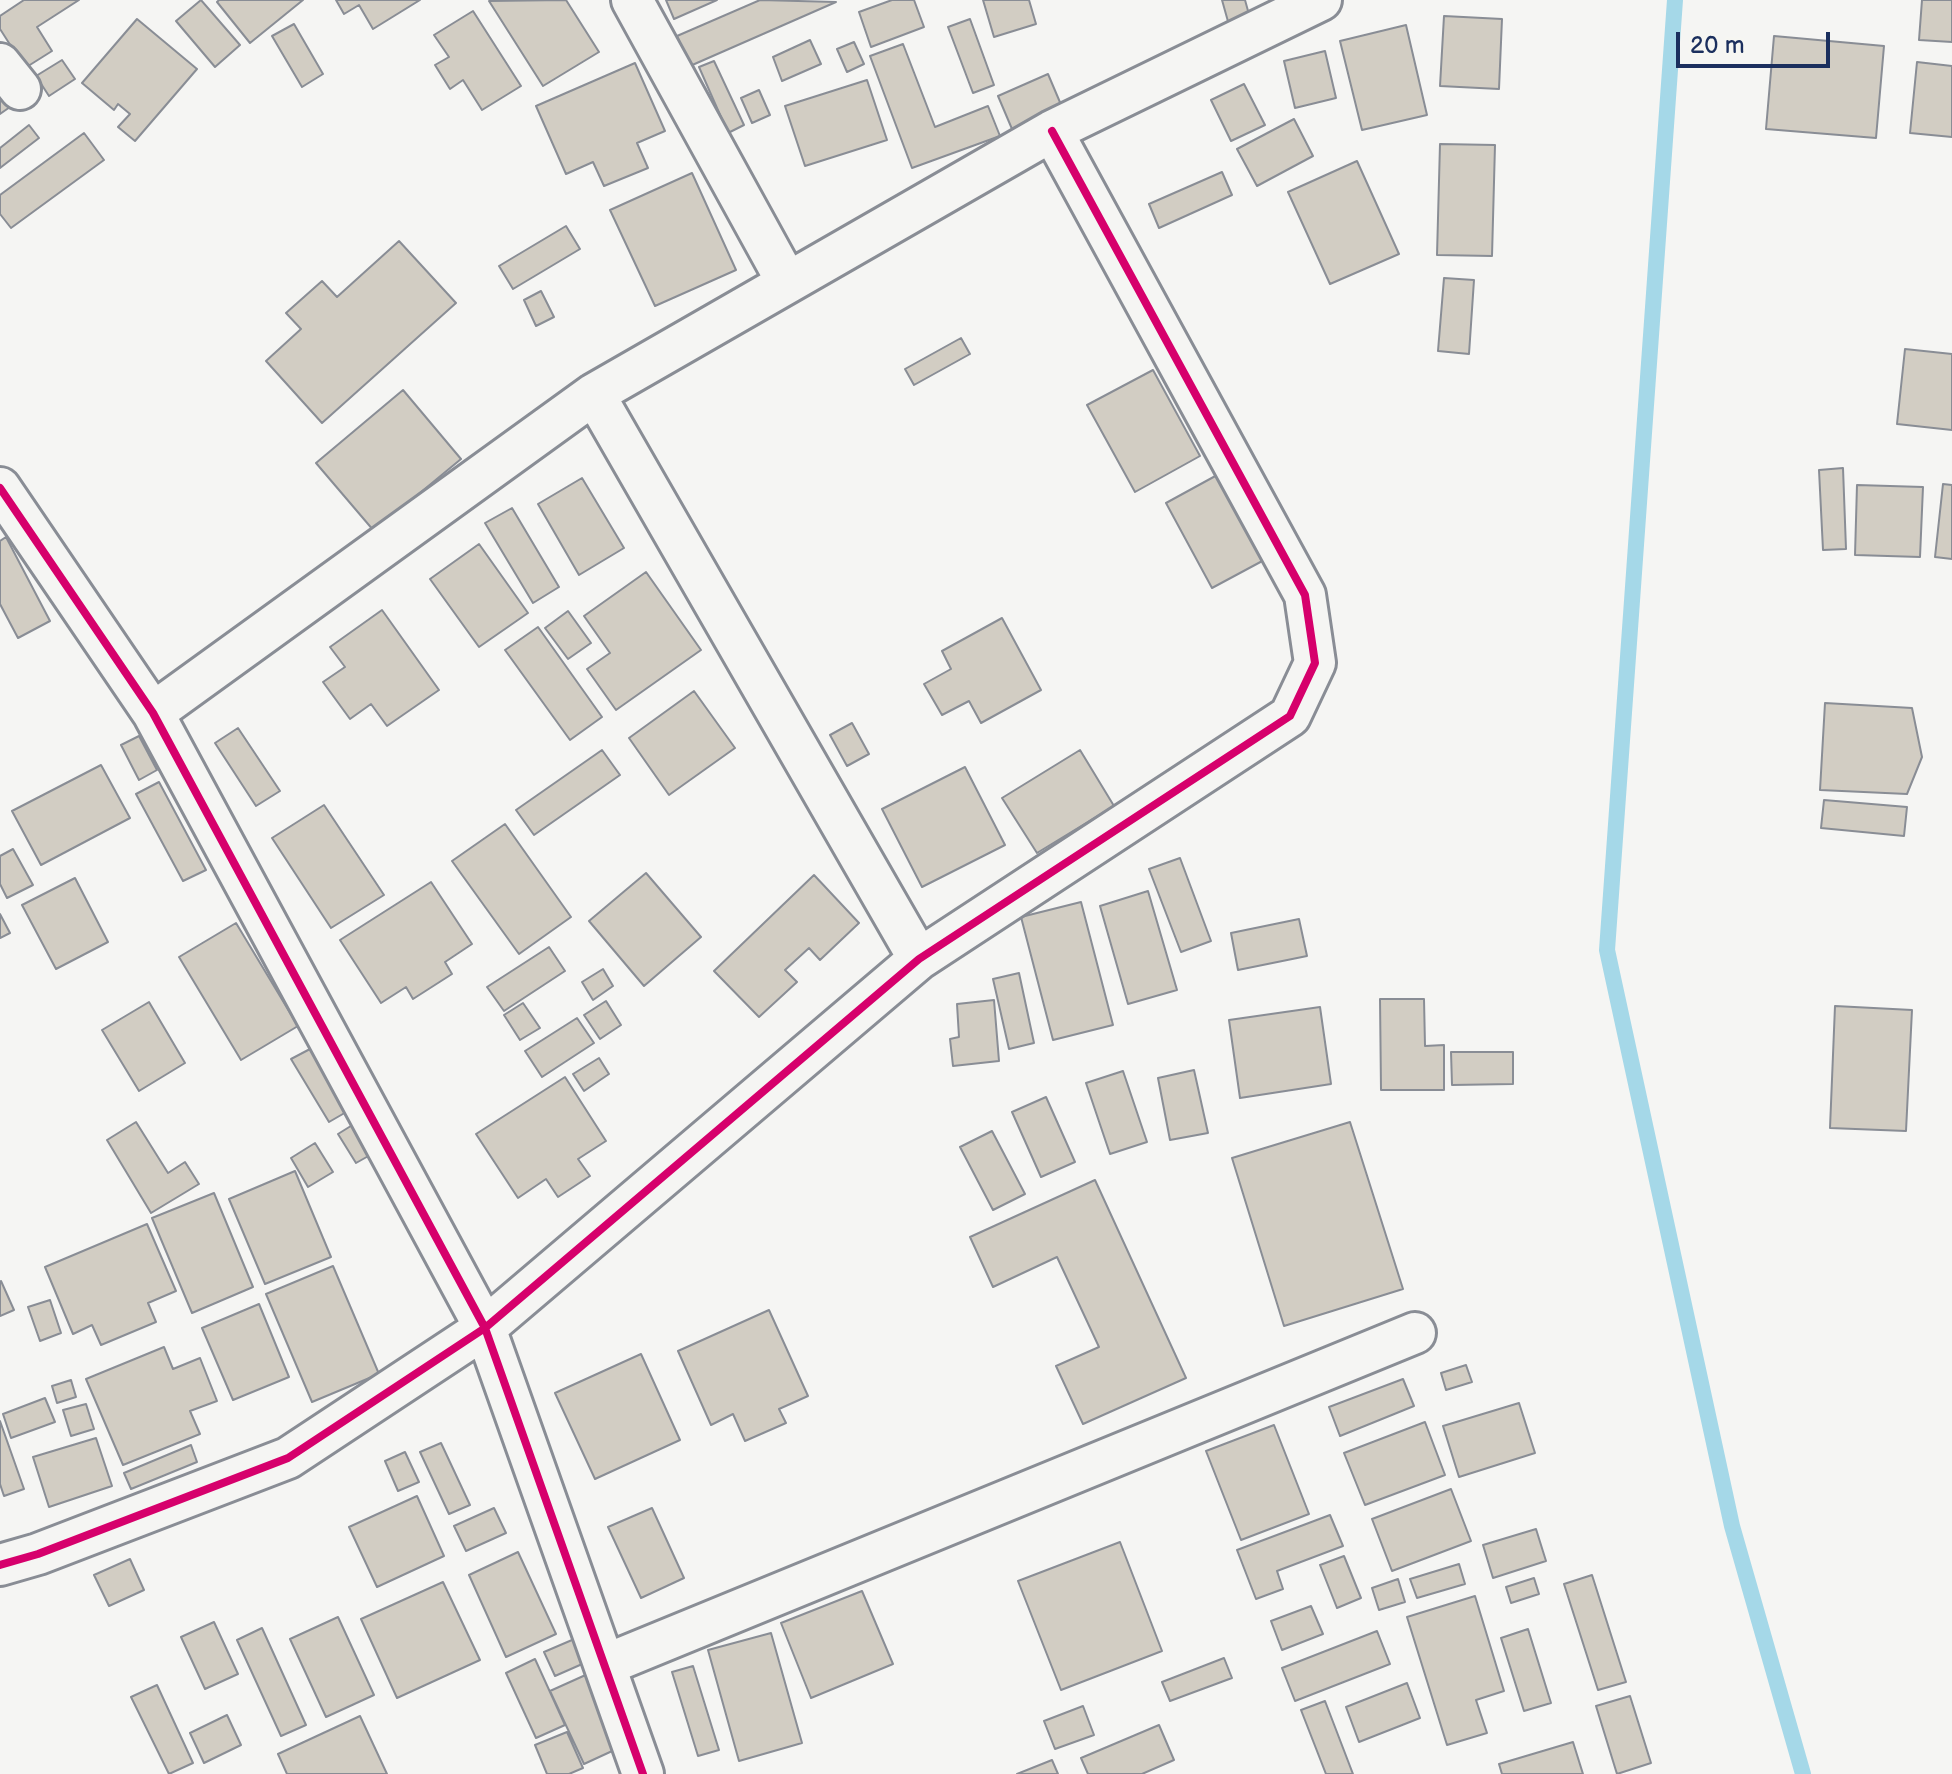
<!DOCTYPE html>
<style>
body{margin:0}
#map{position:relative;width:1952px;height:1774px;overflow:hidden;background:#f5f5f3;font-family:"Balsamiq Sans",sans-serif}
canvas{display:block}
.scale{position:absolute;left:1676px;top:32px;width:154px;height:36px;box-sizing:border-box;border:4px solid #1b2f5e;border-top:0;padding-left:10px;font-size:24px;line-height:28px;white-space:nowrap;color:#1b2f5e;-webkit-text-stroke:6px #f6f6f2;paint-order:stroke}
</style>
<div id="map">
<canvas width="1952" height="1774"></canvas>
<div class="scale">20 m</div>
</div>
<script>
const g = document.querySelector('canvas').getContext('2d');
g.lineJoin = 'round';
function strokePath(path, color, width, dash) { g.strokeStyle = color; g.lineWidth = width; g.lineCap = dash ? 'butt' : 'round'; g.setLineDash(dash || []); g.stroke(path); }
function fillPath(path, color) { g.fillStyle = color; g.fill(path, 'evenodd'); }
strokePath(new Path2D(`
 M1675,0L1607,950L1732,1526L1803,1774`), '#a5d8e8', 16);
const building = new Path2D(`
 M24,0H79L37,27L52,51L25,68L0,29V16Z
 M201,0L240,45L215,67L176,21Z
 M219,0H303L250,43L217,2Z
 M336,0H420L373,29L359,5L344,14Z
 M566,0L599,52L543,86L489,1Z
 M666,0H717L674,19Z
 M760,0L836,2L690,66L677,36Z
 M892,0H914L924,27L871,47L859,12Z
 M983,0H1029L1036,24L994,37Z
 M1222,0H1245L1250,18L1229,25Z
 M1922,0H1952V42L1919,40Z
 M473,11L521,86L482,110L463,80L450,89L435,65L449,57L434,35Z
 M1444,16L1502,19L1499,89L1440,86Z
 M137,19L197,69L135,141L118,127L130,114L118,104L114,110L82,83Z
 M970,19L994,85L973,93L948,27Z
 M294,24L323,74L302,87L272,36Z
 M1406,25L1427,115L1362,130L1340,41Z
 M1774,36L1884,46L1876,138L1766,129Z
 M810,40L821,64L782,81L773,57Z
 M854,42L864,64L847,72L837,49Z
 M903,44L935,127L988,106L1000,136L912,168L870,56Z
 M1325,51L1336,98L1295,108L1284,61Z
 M62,60L75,79L49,96L36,76Z
 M714,61L744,125L728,133L699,67Z
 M1917,62L1952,66V137L1910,133Z
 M635,63L665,131L637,143L648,168L604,186L593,162L566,174L536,106Z
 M1048,74L1062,107L1012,129L998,96Z
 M867,80L887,140L805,166L785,106Z
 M1244,84L1265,125L1231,141L1211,100Z
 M759,90L770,115L752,123L741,98Z
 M0,93L10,107L0,114Z
 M1294,119L1313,156L1257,186L1237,149Z
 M29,125L39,138L0,168V148Z
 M84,133L104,160L11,228L0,214V195Z
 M1440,144L1495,145L1492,256L1437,255Z
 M1357,161L1399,254L1330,284L1288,192Z
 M1222,172L1232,195L1159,228L1149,204Z
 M692,173L736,270L655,306L610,210Z
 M566,226L580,249L513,289L499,266Z
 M399,241L456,303L322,423L266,361L301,329L286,313L322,281L337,297Z
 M1444,278L1474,280L1469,354L1438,351Z
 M541,291L554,317L536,326L524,300Z
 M961,338L970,354L914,385L905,369Z
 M1905,349L1952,354V430L1897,424Z
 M1153,370L1200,456L1135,492L1087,405Z
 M403,390L461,459L374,531L316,463Z
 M1843,468L1846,549L1823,550L1819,470Z
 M1219,474L1266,559L1212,588L1166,503Z
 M582,478L624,548L579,575L538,504Z
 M1943,484L1952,485V559L1935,557Z
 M1857,485L1923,487L1920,557L1855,555Z
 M512,508L559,587L533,603L485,523Z
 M6,537L50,621L18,638L0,604V541Z
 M479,544L528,613L479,647L430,579Z
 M646,572L701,650L616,710L587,669L610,653L584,616Z
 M382,610L439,690L387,726L371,704L350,719L323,682L345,667L330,647Z
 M568,611L591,643L568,659L545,628Z
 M1002,618L1041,690L981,723L969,701L942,715L924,684L951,669L942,651Z
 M538,627L602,717L570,740L505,650Z
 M694,691L735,748L669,795L629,738Z
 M1825,703L1912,708L1922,757L1907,794L1820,790Z
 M852,723L869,754L847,766L830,735Z
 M238,728L280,791L256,806L215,743Z
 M139,736L157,770L139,780L121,745Z
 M602,750L620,775L534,835L516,810Z
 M1080,750L1114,806L1037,853L1002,798Z
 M101,765L130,818L41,865L12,811Z
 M965,767L1005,845L922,887L882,809Z
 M159,782L206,870L183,881L136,794Z
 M1824,800L1907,807L1904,836L1821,828Z
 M324,805L384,895L331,928L272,838Z
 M505,824L571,917L519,954L452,861Z
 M13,849L33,885L7,898L0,884V856Z
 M1180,858L1211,941L1181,952L1149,869Z
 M646,873L701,937L644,986L589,921Z
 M814,875L859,923L820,960L809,948L785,970L797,982L759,1017L714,971Z
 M75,878L108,942L56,969L22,905Z
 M431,882L472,944L445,962L452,974L413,999L406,987L381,1003L340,940Z
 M1148,891L1177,990L1128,1004L1100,906Z
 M1081,902L1113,1025L1053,1040L1021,917Z
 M0,914L10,933L0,938Z
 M1299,919L1307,956L1238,970L1231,933Z
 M236,923L298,1026L241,1060L179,957Z
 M549,947L565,971L504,1011L487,987Z
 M603,969L613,986L593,1000L582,982Z
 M1019,973L1034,1043L1009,1049L993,979Z
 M1380,999H1424L1425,1046L1444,1045V1090H1381Z
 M994,1000L999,1061L953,1066L950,1039L959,1037L957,1004Z
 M606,1001L621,1025L600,1039L584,1015Z
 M149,1002L185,1063L139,1091L102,1030Z
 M523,1003L540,1028L520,1040L504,1015Z
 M1835,1006L1912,1010L1906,1131L1830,1128Z
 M1320,1007L1331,1084L1240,1098L1229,1020Z
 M577,1018L594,1043L542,1077L525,1051Z
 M310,1049L348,1111L329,1122L291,1059Z
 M1451,1052H1513V1084L1452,1085Z
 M599,1058L609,1074L584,1091L573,1074Z
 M1194,1070L1208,1133L1170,1140L1158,1078Z
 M1123,1071L1147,1142L1110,1154L1086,1083Z
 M565,1077L606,1141L578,1159L590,1176L558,1197L546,1179L518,1198L476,1134Z
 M1046,1097L1075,1162L1041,1177L1012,1112Z
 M136,1122L168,1173L185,1162L199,1184L151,1213L107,1140Z
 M1350,1122L1403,1289L1284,1326L1232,1158Z
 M354,1124L372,1154L356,1163L338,1134Z
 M992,1131L1025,1194L993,1210L960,1147Z
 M315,1143L333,1172L308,1187L291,1158Z
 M295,1171L331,1257L265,1284L229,1199Z
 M1095,1180L1186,1378L1083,1424L1056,1366L1099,1347L1057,1257L993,1287L970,1237Z
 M214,1193L253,1287L192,1313L152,1218Z
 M147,1224L176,1291L148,1303L156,1322L101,1345L92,1325L73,1334L45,1267Z
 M333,1266L379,1374L312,1402L266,1294Z
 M1,1281L14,1310L0,1316V1282Z
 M50,1300L61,1333L40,1341L28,1307Z
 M259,1304L289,1377L233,1400L202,1328Z
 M769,1310L808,1396L779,1409L786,1423L745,1441L733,1414L711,1425L678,1351Z
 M164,1347L173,1369L200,1358L217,1401L190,1411L200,1434L123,1465L86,1379Z
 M641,1354L680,1440L595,1479L555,1393Z
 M1466,1365L1472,1382L1446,1390L1441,1373Z
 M1403,1379L1414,1406L1340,1436L1329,1407Z
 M71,1380L76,1397L57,1403L52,1386Z
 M45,1398L55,1422L11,1438L3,1414Z
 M1519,1403L1535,1453L1459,1477L1443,1426Z
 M86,1404L94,1429L71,1436L63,1410Z
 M0,1421L24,1489L4,1496L0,1484Z
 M1425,1422L1445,1475L1365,1505L1344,1453Z
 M1274,1425L1309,1514L1241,1540L1206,1451Z
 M96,1438L112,1486L49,1507L33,1457Z
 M441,1443L470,1505L449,1514L420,1452Z
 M191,1445L197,1462L131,1489L124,1473Z
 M405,1452L419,1482L398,1491L385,1461Z
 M1451,1489L1471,1541L1392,1571L1372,1519Z
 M417,1496L444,1556L377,1587L349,1527Z
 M494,1508L506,1533L466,1551L454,1526Z
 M652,1508L684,1578L641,1598L608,1527Z
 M1330,1515L1343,1546L1277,1571L1283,1589L1256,1599L1237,1550Z
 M1536,1529L1546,1561L1493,1578L1483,1545Z
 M1120,1542L1162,1651L1061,1690L1018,1581Z
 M518,1552L556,1634L506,1657L469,1575Z
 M1344,1556L1361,1598L1337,1608L1320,1565Z
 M130,1559L144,1590L109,1606L94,1575Z
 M1459,1564L1465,1584L1417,1598L1410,1579Z
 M1592,1575L1626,1682L1598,1690L1564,1584Z
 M1534,1578L1539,1594L1511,1603L1506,1587Z
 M1398,1579L1405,1602L1379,1610L1372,1588Z
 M443,1582L480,1660L397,1698L361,1619Z
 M862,1591L893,1664L811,1698L781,1623Z
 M1475,1596L1504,1691L1476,1700L1487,1733L1447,1745L1407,1617Z
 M1311,1606L1323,1634L1282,1650L1271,1621Z
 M338,1617L374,1695L326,1717L290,1639Z
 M214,1622L238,1674L205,1689L181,1637Z
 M262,1628L306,1725L281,1736L237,1640Z
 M1528,1629L1551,1703L1524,1711L1501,1638Z
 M1377,1631L1390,1664L1295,1701L1282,1668Z
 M771,1633L802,1743L739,1761L708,1650Z
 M579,1637L589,1661L555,1676L544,1652Z
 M1224,1658L1232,1678L1170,1701L1162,1682Z
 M535,1659L565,1725L536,1738L506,1673Z
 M693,1666L719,1750L698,1756L672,1672Z
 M590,1673L623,1746L584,1764L550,1691Z
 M1407,1683L1420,1718L1359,1742L1346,1707Z
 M157,1685L193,1763L169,1774L131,1697Z
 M1630,1696L1651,1763L1617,1774L1596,1706Z
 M1325,1701L1353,1774H1326L1301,1710Z
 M1083,1706L1094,1735L1055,1749L1044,1721Z
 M227,1715L241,1745L204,1763L190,1733Z
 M360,1716L387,1774H287L278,1754Z
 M1159,1725L1174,1760L1142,1774H1088L1081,1758Z
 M567,1732L583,1768L569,1774H547L535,1745Z
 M1573,1742L1583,1774H1502L1499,1764Z
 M1052,1760L1058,1774H1017Z`);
fillPath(building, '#d2cdc3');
strokePath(building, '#898d95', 2);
const minor = new Path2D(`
 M632,0L787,282
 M0,64L20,89
 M594,394L919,959
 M0,488L153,713L485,1328L643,1774
 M153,713L594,394L1052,131L1321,0
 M0,1565L38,1554L288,1458L485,1328L919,959L1290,716L1315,663L1305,595L1052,131
 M605,1665L1415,1333`);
strokePath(minor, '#898d95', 46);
strokePath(minor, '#f5f5f3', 40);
strokePath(new Path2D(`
 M0,488L153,713L485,1328L643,1774
 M0,1565L38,1554L288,1458L485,1328L919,959L1290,716L1315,663L1305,595L1052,131`), '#d6006c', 8);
</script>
